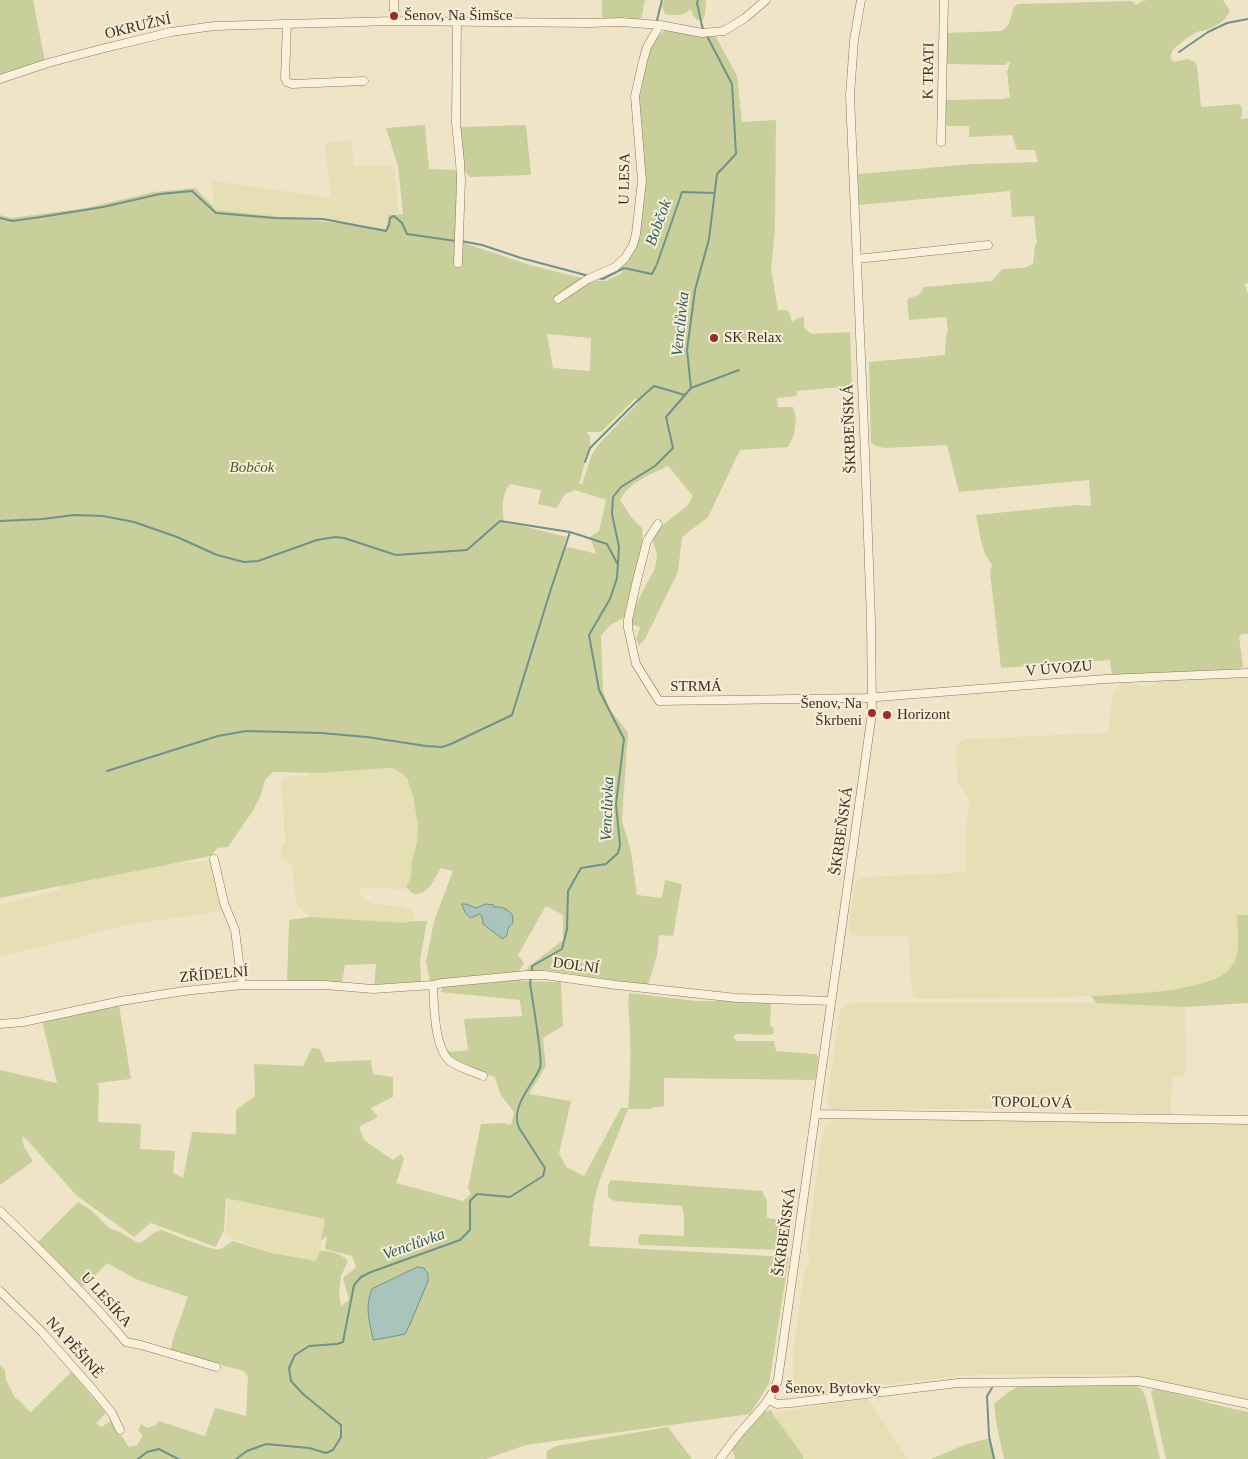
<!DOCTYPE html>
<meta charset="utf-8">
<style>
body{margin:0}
canvas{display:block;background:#f0e4c8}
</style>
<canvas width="1248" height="1459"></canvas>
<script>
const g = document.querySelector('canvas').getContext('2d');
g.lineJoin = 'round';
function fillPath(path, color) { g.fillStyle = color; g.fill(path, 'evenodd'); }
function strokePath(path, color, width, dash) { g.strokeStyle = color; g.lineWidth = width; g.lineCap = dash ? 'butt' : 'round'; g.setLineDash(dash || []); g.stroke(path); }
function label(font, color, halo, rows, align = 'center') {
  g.font = font + ' "Times New Roman",serif'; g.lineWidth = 4; g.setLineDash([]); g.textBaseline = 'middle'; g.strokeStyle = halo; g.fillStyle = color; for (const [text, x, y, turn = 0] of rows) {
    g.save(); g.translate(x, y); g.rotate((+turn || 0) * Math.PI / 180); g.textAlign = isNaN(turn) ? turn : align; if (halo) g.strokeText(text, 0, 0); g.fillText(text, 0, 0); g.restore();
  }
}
fillPath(new Path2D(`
 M351,140L354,166H394L398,212L389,215L386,229L366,226L214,210L212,181L331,198L325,143Z
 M1248,677V915H1237L1238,951L1231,968L1226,972L1209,981L1194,986L1153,992L1048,998L919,999L913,997L912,991L908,936H862L855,935L851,933L849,926L854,889L856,883L860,879L868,877L951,873L966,871V829L969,801L968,797L957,781L956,746L961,741L966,739L1108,733L1112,698L1114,692L1120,684L1124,682L1146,686L1159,681Z
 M387,768L395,769L407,778L417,814L418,835L412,860L411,877L406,887L403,889L363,888L360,889L359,893L366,901L374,904L401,906L411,910L414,912L415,917L412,921L405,923L310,917L303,911L297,904L295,896L293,868L291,865L286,862L281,855L283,843L286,841V839L284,834V813L282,797L281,777L306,776L311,773Z
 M211,860L224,909L222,911L126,925L88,934L82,937L0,956V905L60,889L65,883L140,867Z
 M851,1003H1096L1185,1007L1186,1072L1182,1077L1172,1078L1171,1114H1142L1132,1112L1001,1109H832L829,1105L827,1100L840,1011L842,1008Z
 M862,1118L1059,1119L1248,1124V1403L1163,1382L1125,1375H985L959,1376L884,1385L817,1397L804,1396L799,1392L793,1383V1350L804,1274L810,1259L807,1250L821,1141L827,1125L832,1121L841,1119Z
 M227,1198L325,1219L321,1241L322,1251L320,1252L316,1261L272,1253L226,1236Z
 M863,1399H867L870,1401L908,1459H805L772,1413Z`), '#e6deb5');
fillPath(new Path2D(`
 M0,0H33L45,61L0,75Z
 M602,0H646C642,5 644,12 641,18L636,19L623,17L620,19L604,18L602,16Z
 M664,0H706L705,14L703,20H697L693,15L691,9C684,16 675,16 665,14L662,6Z
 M1148,0H1223L1230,11C1227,20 1214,28 1205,30C1199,32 1202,30 1197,32C1191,35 1174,47 1172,52C1170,56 1171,57 1171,60L1174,62L1188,59L1195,62L1197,66L1201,107L1239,104C1243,107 1242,112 1242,116L1240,119L1248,118V283L1245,284L1247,292H1248V634H1242L1239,637L1243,666L1240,669L1112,675L1110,660L1001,668L990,572L992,565L985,554L981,541L976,515L1076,505L1091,506L1089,480L959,492L947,445L884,448L876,446L871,442L869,362L945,355L946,336L948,331L946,317L909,320L907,301L909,298L919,295L924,287L992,281L1002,269L1024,268L1033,264L1035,245L1037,244L1034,216L1012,217L1010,191L859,205L858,174L973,164L1038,162L1035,150H1017L1012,135L969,137V126H948L943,123V100L1004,99L1010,97L1007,72L1010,62L1009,61L1005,65L944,64V33L1002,31C1005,28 1009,25 1010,20C1013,13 1011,8 1018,4L1132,1L1136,5L1142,1Z
 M666,29L715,35L737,76L742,122L776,120L775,231L771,268L778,310H787L790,314L792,323L794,320L804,316V327L811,334L850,332L852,386L797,391V396L777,398L778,407H793L796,418L794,435L788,447L740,450L708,517L682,537L678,572L645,639L639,646L636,638L640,628L639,626L630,625L632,612L655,568L657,554L652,539L659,528L688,505L693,496L668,466C650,475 630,481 620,500L632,518L642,528L643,546L625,617L610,625L601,636L603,691L610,710L628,732L622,821L631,851L637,895L662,898L665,880L682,884L673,936L659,935L657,955L648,985L546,970L535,974L527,973L528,967L563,940V915L546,906L518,955L524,963L518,973L497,976L525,981L561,982L563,1026L543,1038L546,1066L529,1094L571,1101L559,1153L566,1167L584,1176L621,1108H628C630,1083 631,1058 630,1033C630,1019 627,1007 629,993L696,1001H764L771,1003L770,1025L774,1029V1033L770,1035L737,1034L733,1037L737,1041H774L776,1051L816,1054L818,1056L816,1078L814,1080L664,1078V1106L660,1107H653L652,1109H628L599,1182L594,1201L589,1246L789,1257L769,1384L750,1414L526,1445L486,1459H0V1365L5,1370L6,1380L15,1398C23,1402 24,1408 31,1412L71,1372L106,1413L96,1423L101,1427L111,1421L129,1447L137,1445L143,1436L138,1430L141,1424L147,1428L156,1425L159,1421L205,1436L215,1408L246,1416L248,1377L244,1371L176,1353L171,1349L173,1339L188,1297L138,1280L107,1263L86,1285L82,1286L68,1273V1272L45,1248L42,1247L37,1243L78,1202L91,1210L109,1228L120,1232L138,1243C148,1241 150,1232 162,1230C172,1234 212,1251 220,1249C225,1248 228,1243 233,1241L272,1253L316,1261L320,1251C329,1250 342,1254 348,1261L341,1276L339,1292L341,1306L349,1300L343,1278L356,1267L352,1256L325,1249L327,1236L321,1241L325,1219L226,1198L224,1230L216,1247L151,1223L134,1237L76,1195L28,1141L22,1136L24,1147L33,1161L0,1185V1070L57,1083L42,1021L119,1005L131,1079L97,1083L99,1087L98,1122L141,1124L140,1149L175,1151L173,1173L183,1178L192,1132L236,1134V1110L255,1096L254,1064L303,1066L312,1048L320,1049L325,1062L371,1060L373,1074L393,1077V1097L371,1108L378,1117L359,1127L364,1140L393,1160L401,1154L404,1159L396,1183L463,1201L471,1194L468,1188L481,1124L503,1123L511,1125L514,1112L500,1094L495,1077L487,1075L453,1059L445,1049L451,1052L468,1050L464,1019L522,1016L520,1000L440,992L446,982L430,981L426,962L434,921L453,871L441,868C433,881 429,895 413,894L406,887L411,877L412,860L417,841L418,826L413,796L407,778L402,774L395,769L387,768L318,773L273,772L265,780L261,795L252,812L228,847L217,848L211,856L0,898V215L11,218L86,208L154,192L195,188L213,206L215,210L366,226L386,229L389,215L403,214L398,166L386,128L425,125L429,169L458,170L456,232L467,244L530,265L582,278L560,295L559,303L593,280L606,281L622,273L621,268L632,254L638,234L639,94L648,57L653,42ZM547,334L591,338L590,371L553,368ZM636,398L638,403L598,445L592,454L582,484H579L590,444V436L586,432H601ZM510,484L541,490L538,504L557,508L565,494L575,490L606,500L599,531L590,537L596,554L582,550L566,547L564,544L567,537L523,526L504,523C502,508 501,496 510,484Z
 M526,125L531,175L470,177L465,171L462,165L459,127Z
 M1237,915H1248V1003L1185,1007L1096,1003L1091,996C1123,994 1212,993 1231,967C1242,953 1237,932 1237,915Z
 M310,917L405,923L412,921H427L420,960L421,981L416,985L374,986L376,964L345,965L342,983L287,982L289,920Z
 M611,1180L762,1191L767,1201V1218L782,1220L785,1223L783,1249L782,1250L640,1245L638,1242L639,1235L643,1234L684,1236V1215L682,1206L615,1201L609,1198C607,1192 607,1185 611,1180Z
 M1127,1384C1140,1386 1141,1386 1146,1398L1160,1459H1004L997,1427L994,1404L1007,1393L1019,1386Z
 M1154,1389C1186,1395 1216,1406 1248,1412V1459H1166L1151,1392Z
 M772,1410V1413L804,1457L803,1459H735L732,1449L743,1433L761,1413Z
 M668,1427L692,1459H548L546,1457L547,1451L556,1446Z
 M990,1438L996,1459H931L964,1445Z`), '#c9cf9b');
const water = new Path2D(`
 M462,904H466L476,908L486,904L494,905V907C502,906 514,911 513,920C512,927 512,922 509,927C508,928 507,933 507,935L503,939L483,924L482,916L479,914L471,918L466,914Z
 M418,1267L424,1268L428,1274V1281L410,1324L405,1334L385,1338L373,1340C370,1321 364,1308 372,1289Z`);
fillPath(water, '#a9c4bc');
strokePath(water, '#6f938a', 1);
strokePath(new Path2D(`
 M698,0L697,3L702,26L704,30
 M657,20L662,0
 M1179,52L1208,32L1227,23L1248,19
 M0,218L12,221L41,217L103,207L160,194L192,191L216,213L275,218L323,219L386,231L389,225L390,218L394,216L402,223L407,234L456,241
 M461,241L482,245L521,258L589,276
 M657,264L682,192L714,193
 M598,278L603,279L624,268L652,274L656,266
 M691,388L739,370
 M585,462L590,448L635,403L654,386L685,395
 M0,521L43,519L74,515L103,516L134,522L177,537L217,555L244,562L258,561L317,540L335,537L344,538L396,555L467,550L500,521L570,532L607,544L618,565
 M107,771L218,736L246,731L321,733L367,737L426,746L442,747L451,744L512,715L550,592L570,532
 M532,971V966L562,949L567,929L568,891L581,868L606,864L618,853L620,845L616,804L624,739L599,690L589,635L610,599L617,578L619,547L612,514L613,497L621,487L655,466L673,448L666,417L691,388L687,350L695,290L709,239L717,174L736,154L732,84L707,36
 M992,1388L987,1396L989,1436L994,1459
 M138,1459L147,1452L159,1449L178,1459
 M236,1459L247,1451L266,1444L309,1448L326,1453L333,1450L341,1437V1425L303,1394L291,1381L289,1368L295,1355L309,1346L337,1344L343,1342L354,1285L361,1277L371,1272L460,1240L470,1230V1201L477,1194L510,1197L543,1176L545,1168L519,1128C510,1107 532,1086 540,1068C543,1062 532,996 530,984L531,976`), '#6f938a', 2);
const minor = new Path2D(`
 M394,0V21
 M457,20L456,123L460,162L461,181L458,263
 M287,24L285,78L287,82L292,84L364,81
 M0,79L48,63L101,49L171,32L214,26L394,21L588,23L621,22L660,25L702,33L724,31L745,18L766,0
 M941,142L944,0
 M857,259L988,245
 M558,299L588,279L615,267L625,258L633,245L636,234L642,181L635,96L643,61L647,47L660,25
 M658,524L647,541L637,580L628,620V628L636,664L659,701L865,698L1105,679L1248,673
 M214,859L224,903L235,930L242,985
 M0,1024L23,1022L121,1001L184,991L242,985H325L373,989L433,985
 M483,1076C472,1071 459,1068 450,1061C434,1048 434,1004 433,985L442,983L526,975H544L616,985L737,998L831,1001
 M816,1114L1248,1120
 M0,1211C44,1253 87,1296 126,1342L141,1345L216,1367
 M0,1291L42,1332L95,1392L112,1413L120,1430
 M769,1400L777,1404L791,1403L958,1383L1139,1381L1248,1404
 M720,1459C726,1451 732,1442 739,1434C754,1416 772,1401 778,1379L872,713L871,621L865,453L850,95L854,40L861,0`);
strokePath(minor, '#8d765c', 9);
strokePath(minor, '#faf1dc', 8);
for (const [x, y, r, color] of [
 [394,16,5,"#9e2a2b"],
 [714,338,5,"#9e2a2b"],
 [872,713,5,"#9e2a2b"],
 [887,715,5,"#9e2a2b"],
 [775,1389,5,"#9e2a2b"]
]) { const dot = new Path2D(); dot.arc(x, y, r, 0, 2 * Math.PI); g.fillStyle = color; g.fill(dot); strokePath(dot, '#f7eed8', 2); }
label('15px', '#3d2e20', '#f7eed8', [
 ["Šenov, Na Šimšce",404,16],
 ["SK Relax",724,338],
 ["Šenov, Na",862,704,"right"],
 ["Škrbeni",862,721,"right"],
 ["Horizont",897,715],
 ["Šenov, Bytovky",785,1389]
], 'left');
label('15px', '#3d2e20', '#f7eed8', [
 ["OKRUŽNÍ",138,27,-13],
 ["K TRATI",929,71,-89],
 ["U LESA",625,179,-89],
 ["ŠKRBEŇSKÁ",850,429,-92],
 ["V ÚVOZU",1059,669,-5],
 ["STRMÁ",696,687],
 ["ŠKRBEŇSKÁ",842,831,-82],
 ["DOLNÍ",576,966,8],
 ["ZŘÍDELNÍ",214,975,-5],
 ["TOPOLOVÁ",1032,1103,1],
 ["ŠKRBEŇSKÁ",785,1232,-82],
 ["U LESÍKA",106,1300,48],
 ["NA PĚŠINĚ",74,1348,48]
]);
label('italic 15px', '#4d5a26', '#f7eed8', [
 ["Bobčok",252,468]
]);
label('italic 16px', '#2f5d5a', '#f7eed8', [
 ["Bobčok",659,223,-70],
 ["Venclůvka",681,324,-84],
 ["Venclůvka",608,809,-88],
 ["Venclůvka",414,1245,-20]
]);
</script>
